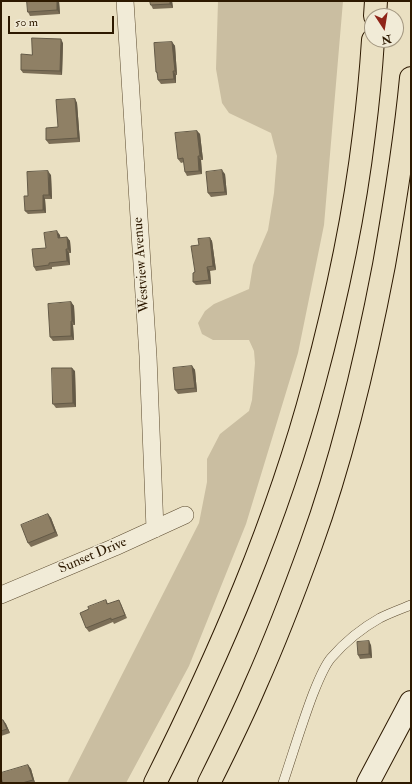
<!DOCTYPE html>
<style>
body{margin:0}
#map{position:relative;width:412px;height:784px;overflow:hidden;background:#eae0c2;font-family:"IM FELL Double Pica",serif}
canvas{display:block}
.frame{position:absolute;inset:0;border:2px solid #2d1900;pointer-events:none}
.north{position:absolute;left:364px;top:8px;width:40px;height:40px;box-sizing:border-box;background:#f1ebd7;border:1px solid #a39781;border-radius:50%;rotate:168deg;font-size:11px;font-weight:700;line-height:16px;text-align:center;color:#2d1900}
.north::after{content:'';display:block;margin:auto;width:14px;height:18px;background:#8f2418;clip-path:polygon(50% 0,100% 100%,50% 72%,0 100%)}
.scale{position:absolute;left:8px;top:16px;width:106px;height:18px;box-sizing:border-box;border:2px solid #2d1900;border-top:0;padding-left:5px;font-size:12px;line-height:14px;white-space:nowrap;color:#2d1900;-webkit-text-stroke:3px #f1ebd7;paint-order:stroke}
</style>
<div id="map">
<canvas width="412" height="784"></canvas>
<div class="frame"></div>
<div class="north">N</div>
<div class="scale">50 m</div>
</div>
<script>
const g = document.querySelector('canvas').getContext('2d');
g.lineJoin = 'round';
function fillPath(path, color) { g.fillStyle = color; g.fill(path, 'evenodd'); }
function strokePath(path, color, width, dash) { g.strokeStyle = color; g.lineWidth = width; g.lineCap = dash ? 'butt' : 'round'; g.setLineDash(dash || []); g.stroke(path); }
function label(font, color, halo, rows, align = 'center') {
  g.font = font + ' "IM FELL Double Pica",serif'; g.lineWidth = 3; g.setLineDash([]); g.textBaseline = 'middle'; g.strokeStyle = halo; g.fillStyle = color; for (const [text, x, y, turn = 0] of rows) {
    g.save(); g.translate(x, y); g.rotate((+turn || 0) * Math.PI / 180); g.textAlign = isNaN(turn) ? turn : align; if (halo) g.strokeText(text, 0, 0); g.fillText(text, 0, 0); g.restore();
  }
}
fillPath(new Path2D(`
 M218,1H343L324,225L298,353L246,524L189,666L126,783H67L199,523L207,482V459L220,434L249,411L252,400L255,363L254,351L249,340H213L202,334L198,323L205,311L214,304L249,289L253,265L268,230L274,193L277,156L271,133L229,113L222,103L216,69Z`), '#cabea1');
const service = new Path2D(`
 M283,783C293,753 302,723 313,694C317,684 324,666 331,658C344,643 362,628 380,618C390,613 401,609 411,605`);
const minor = new Path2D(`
 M125,1L148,356L155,529
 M1,595L115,547L185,515`);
const secondary = new Path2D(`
 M368,783L411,702`);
const motorway = new Path2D(`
 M375,16L376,1
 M155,783C219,655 277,522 314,383C336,301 354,218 364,134C368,103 371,71 373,40
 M209,783C225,751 241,719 255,686C276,639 294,592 311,545C344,454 366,359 384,265C395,203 405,141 411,78`);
strokePath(service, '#5c4b30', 10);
strokePath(minor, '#5c4b30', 18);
strokePath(secondary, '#2d1900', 24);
strokePath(motorway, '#2d1900', 24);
strokePath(service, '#f1ebd7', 9);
strokePath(minor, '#f1ebd7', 17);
strokePath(secondary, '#f1ebd7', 22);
strokePath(motorway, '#eae0c2', 22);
fillPath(new Path2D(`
 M27,1H59L60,14L30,16L28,12Z
 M150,1H172L173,8L153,9L151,5Z
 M172,42L175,46L177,75H176V83L161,84L158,80V75L156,72Z
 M63,43L62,75L23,73L21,70Z
 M75,99L77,103L80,142L49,144L46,140L58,127Z
 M197,131L200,134L203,160H201L202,174L187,176L185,172L184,162L181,163L178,159Z
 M225,174L227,195L211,197L208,193Z
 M51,175L52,199H45L46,213L28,214L25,211L28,196Z
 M60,235V238L67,237L70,241L71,253H69L70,265L52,267V269L36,271L34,267Z
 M210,238L212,241L216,270L210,271L211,284L196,285L193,282L199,245Z
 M71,302L74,306L75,325H73L74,340L53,341L50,337Z
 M192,366L195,370L197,392L178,394L175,390Z
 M75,371L76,407L56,408L53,404Z
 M48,514L51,518L58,536L31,547L28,543Z
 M106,600L108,604H121L127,618L114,624L113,622L89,632L86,628L89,609Z
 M371,645L372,658L360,659L358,655Z
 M3,720L6,724L10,733L1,736V721Z
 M28,765L31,769L35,783H3Z`), '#7b6e57');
fillPath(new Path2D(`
 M57,1H59L60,14L57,10Z
 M170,1H172L173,8L170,4Z
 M61,39L63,43L62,75L60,71Z
 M172,42L175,46L177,75L175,71Z
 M173,71L176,75V83L174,79Z
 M75,99L77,103L80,142L78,138Z
 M197,131L200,134L203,160L200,156Z
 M198,156L201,160L202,174L199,171Z
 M222,170L225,174L227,195L225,192Z
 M48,171L51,175L52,199L49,195Z
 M43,195L45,199L46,213L43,210Z
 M57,231L60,235L61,242L58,238Z
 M67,237L70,241L71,253L68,249Z
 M210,238L212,241L216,270L213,266Z
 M66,249L69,253L70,265L67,261Z
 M207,267L210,271L211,284L209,280Z
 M71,302L74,306L75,325L72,321Z
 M71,321L73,325L74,340L71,336Z
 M192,366L195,370L197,392L195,388Z
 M72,368L75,371L76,407L73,403Z
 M48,514L51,518L58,536L55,532Z
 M369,641L371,645L372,658L369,654Z
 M3,720L6,724L10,733L7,729Z
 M28,765L31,769L35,783L33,780Z`), '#645a47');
const building = new Path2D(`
 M27,1H57V10L28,12Z
 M150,1H170V4L151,5Z
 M32,38L61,39L60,71L21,70V54L32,55Z
 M172,42L175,71H173L174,79L158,80L157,72H156L154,43Z
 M75,99L78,138L46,140V128L58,127L56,100Z
 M197,131L200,156H198L199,171L185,172L183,158L178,159L175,133Z
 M222,170L225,192L208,193L206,172Z
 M48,171L49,195H43V210L25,211L24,196H28L27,172Z
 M57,231L58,238L67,237L68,249H66L67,261L49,263V265L34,267L32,249L46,248L44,233Z
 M210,238L213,266L207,267L209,280L193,282V273L195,272L191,246L199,245L198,239Z
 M71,302L72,321H71V336L50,337L48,304Z
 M192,366L195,388L175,390L173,368Z
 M52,368H72L73,403L53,404Z
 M48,514L55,532L28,543L21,525Z
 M106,600L107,604L119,600L125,615L111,620V618L86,628L80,613L89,609L88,607Z
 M369,641V654L358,655L357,642Z
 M3,720L7,729L1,731V721Z
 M28,765L33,780L22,783H3L1,778V773Z`);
fillPath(building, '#8f8065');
strokePath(building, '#645a47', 1);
label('14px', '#2d1900', '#f1ebd7', [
 ["Westview Avenue",142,265,-94],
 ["Sunset Drive",93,556,-23]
]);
</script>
